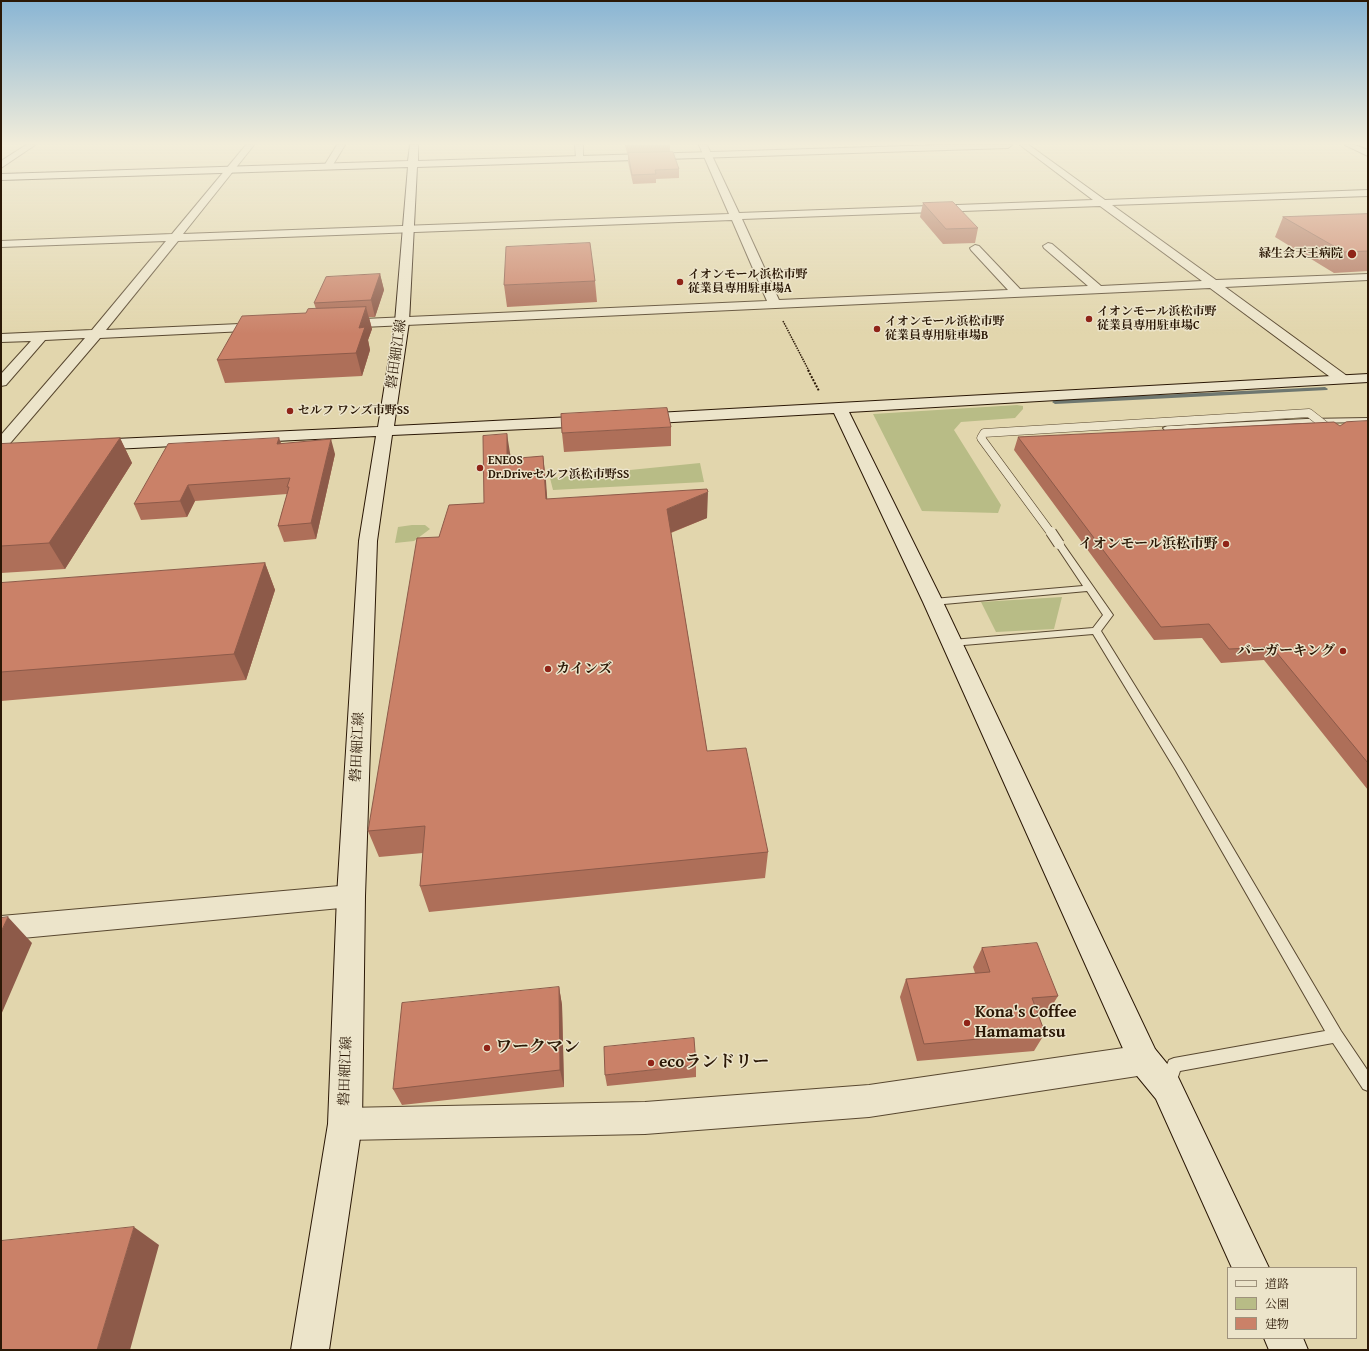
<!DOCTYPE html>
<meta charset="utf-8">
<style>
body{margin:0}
#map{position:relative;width:1369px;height:1351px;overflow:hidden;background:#e2d6ad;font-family:"Gentium Book Plus","Noto Serif JP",serif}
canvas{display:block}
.frame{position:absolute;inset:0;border:2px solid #2b1806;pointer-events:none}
.legend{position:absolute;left:1227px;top:1267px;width:130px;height:72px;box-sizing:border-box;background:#ece4ca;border:1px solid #9f927c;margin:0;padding:5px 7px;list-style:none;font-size:12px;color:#2b1806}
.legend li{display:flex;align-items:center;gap:8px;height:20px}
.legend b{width:20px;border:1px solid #9f927c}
</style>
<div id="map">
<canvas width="1369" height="1351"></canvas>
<div class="frame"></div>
<ul class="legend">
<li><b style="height:5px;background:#ece4ca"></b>道路</li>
<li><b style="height:11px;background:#b8bc86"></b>公園</li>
<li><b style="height:11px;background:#ca8168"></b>建物</li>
</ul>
</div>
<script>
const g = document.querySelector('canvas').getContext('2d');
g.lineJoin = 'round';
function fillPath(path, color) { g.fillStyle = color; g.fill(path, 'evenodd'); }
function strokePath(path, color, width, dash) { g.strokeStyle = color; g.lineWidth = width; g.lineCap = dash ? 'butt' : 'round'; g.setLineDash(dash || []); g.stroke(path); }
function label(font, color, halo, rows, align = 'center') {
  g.font = font + ' "Gentium Book Plus","Noto Serif JP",serif'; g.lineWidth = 3; g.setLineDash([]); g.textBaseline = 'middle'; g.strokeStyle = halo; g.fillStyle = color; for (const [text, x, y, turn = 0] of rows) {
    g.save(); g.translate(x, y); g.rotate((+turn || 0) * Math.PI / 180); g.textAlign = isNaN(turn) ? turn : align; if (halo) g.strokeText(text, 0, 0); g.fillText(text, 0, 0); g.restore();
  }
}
fillPath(new Path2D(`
 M1017,405L1023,406V409L1015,418L961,422L954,430L1001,505L998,513L922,511L873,414Z
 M700,463L704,482L553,490L550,478Z
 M412,525H425L430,529L414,541L395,543L398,527Z
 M1062,597L1054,629L996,632L981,602Z`), '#b8bc86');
fillPath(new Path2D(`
 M1325,387L1328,389L1327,390L1055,404L1052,402L1055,400Z`), '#6e7770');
const lane = new Path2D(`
 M1368,418V422L1306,423L1173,430L1181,439L1177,441H1174L1163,428L1167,426L1306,419Z
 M1059,541L1062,542L1113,615L1101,631L1184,765L1341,1031L1368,1071V1091L1363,1089L1333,1043L1180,1071L1174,1089L1169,1091L1164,1089C1160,1080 1165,1069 1169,1060L1174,1058L1325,1031L1176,771L1093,634L952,646L947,643L952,640L1093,628L1103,615L1087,591L933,605L928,602L933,599L1083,586L1055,544Z`);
const street = new Path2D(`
 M26,145H35L1,168V161Z
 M246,145H254L183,234L729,214L699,145H707L739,213L1093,200L1020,145H1029L1105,200L1368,190V196L1112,205L1216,280L1368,274V280L1225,287L1347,376L1349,379L1347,382H1337L1210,288L341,328L335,324L341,320L767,301L732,220L178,241L106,330L262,323L266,324L268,327L266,330L100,338L6,448L1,450V435L85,338L45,340L6,385L1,386V374L31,341L1,342V334L92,330L166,241L1,247V241L172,234ZM1100,206L1202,281L1101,286L1052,244L1048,243L1043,246L1044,248L1088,286L1020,289L979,246L975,245L970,248L971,250L1008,290L779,300L742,219Z
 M337,145H345L331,168H325L324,166Z
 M575,145H583V160L580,161L576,158Z
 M1345,145H1355L1368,150V156Z
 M351,885L360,888L364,896L360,904L351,907L1,940V916Z
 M1144,1045L1155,1049L1159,1060L1155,1071L1144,1075L869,1117L645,1134L345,1140L334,1135L329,1124L334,1113L345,1108L645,1102L869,1085Z`);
const secondary = new Path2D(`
 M410,145H418V161L939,145H1012L1008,148L417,167L409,322L394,426L592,416L598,418L600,421L598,424L592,426L392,435L377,541L365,896L362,1124L329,1350H291L328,1124L337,896L359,541L376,436L93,450L87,448L85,445L87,442L93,440L378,427L395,322L408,167L1,180V174L408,161Z
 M1368,374V382L849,412L943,602L1155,1049L1178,1077L1269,1268H1232L1156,1099L1133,1071L923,602L834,413L638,424L632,422L630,419L632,416L638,414Z
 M1264,1338H1303L1308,1350H1269Z`);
strokePath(lane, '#594830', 2);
strokePath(street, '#594830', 2);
strokePath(secondary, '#2b1806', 2);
strokePath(new Path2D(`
 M783,321L809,371`), '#2b1806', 1.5, [1.5, 1]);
strokePath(new Path2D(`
 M808,370L819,391`), '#2b1806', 2, [2, 1.5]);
fillPath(lane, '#ece4ca');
fillPath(street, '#ece4ca');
fillPath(secondary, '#ece4ca');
const laneBridgeFar1 = new Path2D(`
 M1051,533L981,438L984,433L1309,413L1332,431`);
const laneBridge = new Path2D(`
 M1051,532L1059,544`);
strokePath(laneBridgeFar1, '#594830', 9, []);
strokePath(laneBridge, '#594830', 12, []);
strokePath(laneBridgeFar1, '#ece4ca', 8);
strokePath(laneBridge, '#ece4ca', 10);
fillPath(new Path2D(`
 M625,145H670V152L679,169V178L656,179V183L633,184L628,162V153H627Z
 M923,203L978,228L975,243L943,244L920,217Z
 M1368,214V271L1334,273L1275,237L1283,217Z
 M380,274L384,290L375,317H369L372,329L368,340L370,350L362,376L225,383L217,360L306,313L316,309L314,303Z
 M595,281L597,302L507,307L504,285Z
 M1368,421V790L1264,660L1221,663L1202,638L1154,640L1014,450L1018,437L1340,426Z
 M671,427V446L564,452L562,433Z
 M120,438L132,463L65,569L1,573V444Z
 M279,438L281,443L335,454L316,539L284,542L278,526L287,494L195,501L187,517L141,520L134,504Z
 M543,456L547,499L707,518L671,533L707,751L768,852L765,878L429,912L420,886L423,853L379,857L368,831L439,537L484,503Z
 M265,563L275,590L246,680L1,701V583Z
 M982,948L1058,996L1047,1014L1038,1015L1045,1033L1034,1051L917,1061L900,997L906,979L975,973L973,967Z
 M559,987L562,1005L564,1087L402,1105L393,1089Z
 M696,1065V1077L607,1086L605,1075Z`), '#ae6f59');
fillPath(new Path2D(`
 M380,274L384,290L375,317L371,300Z
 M366,307L372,329L368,340L370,350L362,376L356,353L359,328Z
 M507,434L511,459H507Z
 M120,438L132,463L65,569L49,543Z
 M279,438L284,453L277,444Z
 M331,439L335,454L316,539L311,523Z
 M543,456L546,481L549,524L546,499Z
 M188,485L195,501L187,517L180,501Z
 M708,492L707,518L667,534V509Z
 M265,563L275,590L246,680L234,654Z
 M8,917L32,943L1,1015V932Z
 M559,987L562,1005L564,1087L560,1070Z
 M134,1227L159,1245L130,1350H97Z`), '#8d5a49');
const building = new Path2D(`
 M673,152L679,169L655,170L656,174L632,175L628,153Z
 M953,202L978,228L946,229L923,203Z
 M1368,214V251L1344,252L1283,217Z
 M590,243L595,281L504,285L506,247Z
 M380,274L371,300L314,303L326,277Z
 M366,307L359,328L365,327L356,353L217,360L242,316L306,313L308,309Z
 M667,408L671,427L562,433L561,414Z
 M1368,421V763L1272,647L1229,649L1209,624L1161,627L1018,437L1334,422L1340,426L1346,422Z
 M507,434V459L543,456L546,499L707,489L708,492L667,509L707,751L746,748L768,852L420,886L425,826L368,831L417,538L439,537L449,505L484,503L483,436Z
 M120,438L49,543L1,546V444Z
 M279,438L277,444L331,439L311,523L278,526L289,487H287L290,478L188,485L180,501L134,504L168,444Z
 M265,563L234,654L1,672V583Z
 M8,917L1,932V918Z
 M1037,943L1058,996L1032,998L1045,1033L924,1044L906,979L990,972L982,948Z
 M559,987L560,1070L393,1089L402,1003Z
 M694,1038L696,1065L605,1075L604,1047Z
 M134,1227L97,1350H1V1241Z`);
fillPath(building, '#ca8168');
strokePath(building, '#8d5a49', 1);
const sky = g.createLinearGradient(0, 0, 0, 334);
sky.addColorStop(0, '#89b5d4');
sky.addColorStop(0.43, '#f2edda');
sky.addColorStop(1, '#f2edda00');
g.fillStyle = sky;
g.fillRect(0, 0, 1369, 334);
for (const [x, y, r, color] of [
 [1352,254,5,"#8f2418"],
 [680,282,4,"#8f2418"],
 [1089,319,4,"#8f2418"],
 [877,329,4,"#8f2418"],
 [290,411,4,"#8f2418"],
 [480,468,4,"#8f2418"],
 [1226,544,4,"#8f2418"],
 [1343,651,4,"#8f2418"],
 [548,669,4,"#8f2418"],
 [967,1023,4,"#8f2418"],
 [487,1048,4,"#8f2418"],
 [651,1063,4,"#8f2418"]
]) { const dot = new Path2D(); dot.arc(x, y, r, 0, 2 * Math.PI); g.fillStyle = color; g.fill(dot); strokePath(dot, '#ece4ca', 1.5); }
label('bold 12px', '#2b1806', '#ece4ca', [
 ["緑生会天王病院",1343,254,"right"],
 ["イオンモール浜松市野",688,275],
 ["従業員専用駐車場A",688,289],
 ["イオンモール浜松市野",1097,312],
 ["従業員専用駐車場C",1097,326],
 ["イオンモール浜松市野",885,322],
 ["従業員専用駐車場B",885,336],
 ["セルフ ワンズ市野SS",298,411],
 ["ENEOS",488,461],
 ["Dr.Driveセルフ浜松市野SS",488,475]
], 'left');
label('14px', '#2b1806', '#ece4ca', [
 ["磐田細江線",397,354,-82],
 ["磐田細江線",358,747,-87],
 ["磐田細江線",346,1071,-88]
]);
label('bold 14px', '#2b1806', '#ece4ca', [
 ["イオンモール浜松市野",1218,544],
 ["バーガーキング",1335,651],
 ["カインズ",556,669,"left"]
], 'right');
label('bold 17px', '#2b1806', '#ece4ca', [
 ["Kona's Coffee",975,1013],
 ["Hamamatsu",975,1033],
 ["ワークマン",495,1048],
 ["ecoランドリー",659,1063]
], 'left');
</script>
